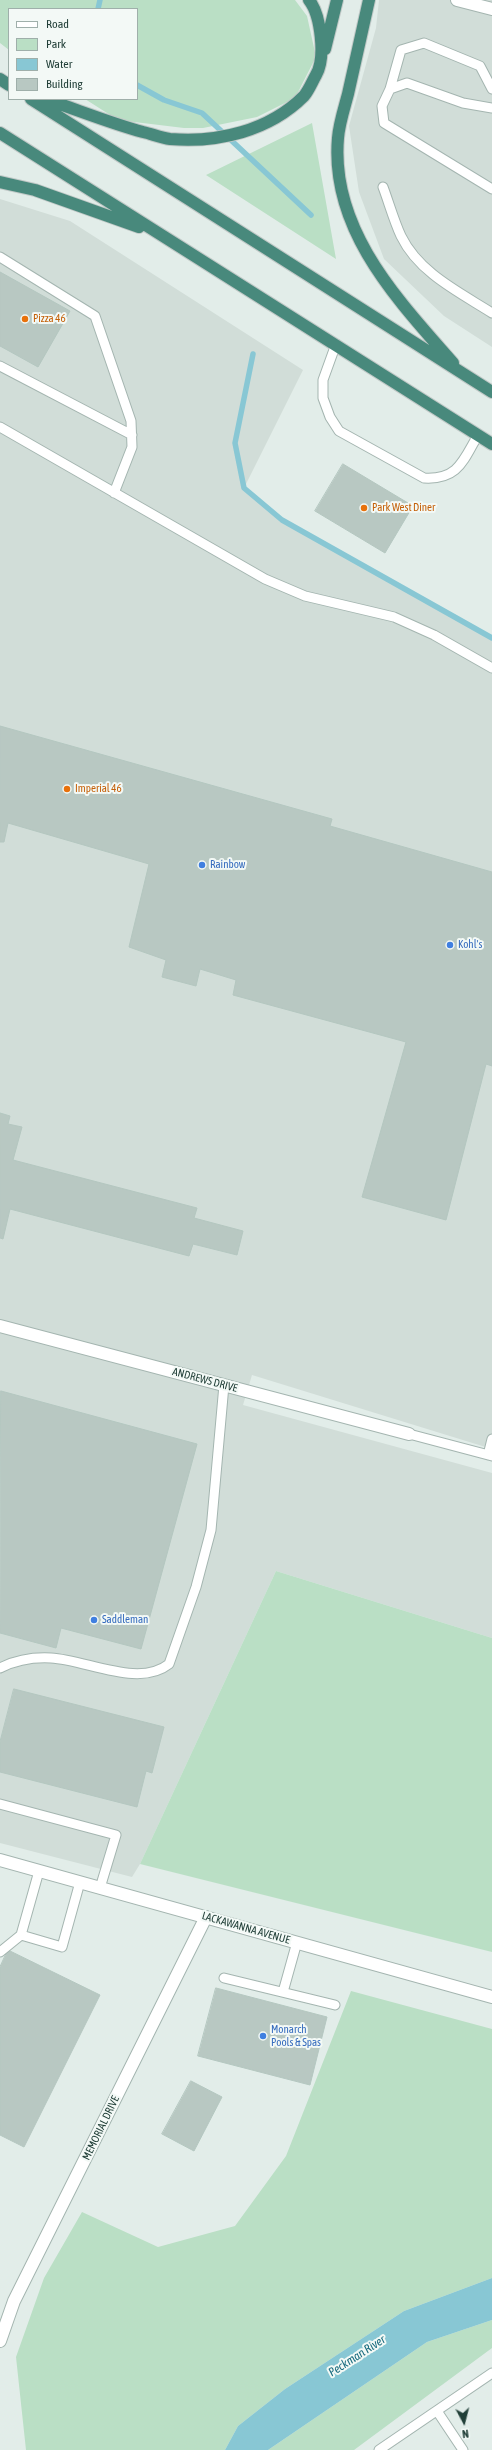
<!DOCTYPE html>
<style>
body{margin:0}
#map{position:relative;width:492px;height:2450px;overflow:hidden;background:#e2ede9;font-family:"Asap Condensed",sans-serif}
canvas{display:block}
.legend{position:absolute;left:8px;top:8px;width:130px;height:92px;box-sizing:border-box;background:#f3f9f6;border:1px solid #9fafaa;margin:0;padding:5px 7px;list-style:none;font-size:12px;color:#213f38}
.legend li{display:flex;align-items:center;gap:8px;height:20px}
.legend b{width:20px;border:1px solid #9fafaa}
.north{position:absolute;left:444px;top:2402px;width:40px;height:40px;-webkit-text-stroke:3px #f3f9f6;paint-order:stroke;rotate:173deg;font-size:11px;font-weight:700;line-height:16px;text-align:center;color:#213f38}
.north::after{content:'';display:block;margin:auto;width:14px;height:18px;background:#213f38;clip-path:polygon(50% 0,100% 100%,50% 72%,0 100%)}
</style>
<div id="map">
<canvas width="492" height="2450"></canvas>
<ul class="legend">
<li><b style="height:5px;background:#fff"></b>Road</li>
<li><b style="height:11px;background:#badfc5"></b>Park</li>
<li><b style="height:11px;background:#88c7d4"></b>Water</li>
<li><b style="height:11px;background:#b8c8c2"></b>Building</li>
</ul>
<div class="north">N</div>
</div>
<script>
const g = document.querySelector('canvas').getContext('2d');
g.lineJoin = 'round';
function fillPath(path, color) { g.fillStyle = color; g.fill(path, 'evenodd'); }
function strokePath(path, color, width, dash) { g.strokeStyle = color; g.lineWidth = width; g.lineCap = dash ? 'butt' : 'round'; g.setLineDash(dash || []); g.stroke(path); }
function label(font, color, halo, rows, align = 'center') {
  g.font = font + ' "Asap Condensed",sans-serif'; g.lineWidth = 4; g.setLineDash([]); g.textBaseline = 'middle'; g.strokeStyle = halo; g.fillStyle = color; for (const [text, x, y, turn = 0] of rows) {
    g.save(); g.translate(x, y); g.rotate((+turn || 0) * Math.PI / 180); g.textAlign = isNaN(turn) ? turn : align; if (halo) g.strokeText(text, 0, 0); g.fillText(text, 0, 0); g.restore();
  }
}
fillPath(new Path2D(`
 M379,0H492V347L444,316L384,259L359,192L349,126L376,28Z
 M0,199L70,221L303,370L244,488L282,520L492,638V1449L252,1375L243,1405L492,1473V1638L276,1571L140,1864L132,1877L0,1843Z`), '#d1ddd8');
fillPath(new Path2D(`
 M0,0H295L307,16L316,57L295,98L257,117L203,128H184L118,120L85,99H137V9H9V50L0,43Z
 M312,123L336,259L206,175Z
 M276,1571L492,1638V1952L140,1864Z
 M351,1991L492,2029V2278L404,2311L285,2389L238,2426L225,2450H26L16,2357L44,2278L82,2212L158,2247L235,2226L286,2156Z
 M492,2320V2348L354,2450H268L427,2342Z`), '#badfc5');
fillPath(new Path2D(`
 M492,2278V2320L427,2342L268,2450H225L238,2426L285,2389L404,2311Z`), '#88c7d4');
strokePath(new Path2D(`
 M98,9L100,0
 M137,85L164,100L202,113L311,215
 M253,354L235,443L244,488L282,520L492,638`), '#88c7d4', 5.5);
const building = new Path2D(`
 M0,272L70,311L38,367L0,346Z
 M343,464L413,506L385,553L315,511Z
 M0,726L332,819L330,826L492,872V1066L486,1064L446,1220L362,1197L406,1042L233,995L236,980L200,969L196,986L162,977L166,960L129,947L149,864L8,823L4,842H0Z
 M0,1113L10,1116L8,1124L22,1127L13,1160L197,1208L194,1218L243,1231L237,1255L193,1244L189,1256L10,1209L3,1239L0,1238Z
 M1,1391L197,1444L141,1649L61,1628L56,1648L0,1633Z
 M14,1689L164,1727L152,1773L146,1771L137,1807L0,1772V1742Z
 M8,1950L100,1995L24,2147L0,2135V1967Z
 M216,1988L327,2017L310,2085L198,2056Z
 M191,2081L222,2097L194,2151L162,2134Z`);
fillPath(building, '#b8c8c2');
strokePath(building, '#b4c7c0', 1);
const service = new Path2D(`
 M390,89L401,50L424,43L480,66L492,89
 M492,108L463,103L407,83L390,89L382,106L384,123L492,189
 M383,187C389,203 394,221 401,236C419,273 459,292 492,313
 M0,257L95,316L131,421L132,447L114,493
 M336,344L323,380V398L330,417L339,431L424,478C458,480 463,461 478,435
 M0,366L132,435
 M0,427L265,579L305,596L394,617L434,635L492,668
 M409,1434L492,1456
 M488,1455L492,1439
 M0,1668C16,1660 33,1657 51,1658C87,1660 139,1688 169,1664L196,1587L211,1530L224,1385
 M0,1804L116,1835L100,1888
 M21,1935L62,1947L80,1882
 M0,1952L21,1935L39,1871
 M224,1978L335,2005
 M283,1992L297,1942
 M437,2411L463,2450
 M379,2450L492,2373`);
const minor = new Path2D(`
 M457,0L492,9
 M0,1326L409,1434
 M0,2341L14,2301L206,1917`);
const tertiary = new Path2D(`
 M0,1860L492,1997`);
const trunk = new Path2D(`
 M369,0C362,31 355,63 348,94C344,109 339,124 338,138C330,230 398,300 453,363
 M325,49L337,0
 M0,79L9,85
 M31,99L492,392
 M45,99C78,110 110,123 143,132C152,134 161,138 170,139C218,143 269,131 304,96C309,90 312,82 316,75C326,58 321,15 309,0
 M0,133L492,444
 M0,182L35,190L139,227`);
strokePath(service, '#a4b5b0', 11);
strokePath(minor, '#a4b5b0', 14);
strokePath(tertiary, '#a4b5b0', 14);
strokePath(trunk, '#c1c9c7', 14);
strokePath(service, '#fff', 9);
strokePath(minor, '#fff', 12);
strokePath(tertiary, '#fff', 12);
strokePath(trunk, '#48897c', 12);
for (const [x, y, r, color] of [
 [25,319,4,"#e8710a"],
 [364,508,4,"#e8710a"],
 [67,789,4,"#e8710a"],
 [202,865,4,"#3f7fe0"],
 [450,945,4,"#3f7fe0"],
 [94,1620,4,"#3f7fe0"],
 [263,2036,4,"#3f7fe0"]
]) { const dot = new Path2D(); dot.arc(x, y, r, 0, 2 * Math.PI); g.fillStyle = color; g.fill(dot); strokePath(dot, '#f3f9f6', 1.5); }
label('11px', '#c56008', '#f3f9f6', [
 ["Pizza 46",33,319],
 ["Park West Diner",372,508],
 ["Imperial 46",75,789]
], 'left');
label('11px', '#366cbe', '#f3f9f6', [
 ["Rainbow",210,865],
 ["Kohl's",458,945],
 ["Saddleman",102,1620],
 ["Monarch",271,2030],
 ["Pools & Spas",271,2043]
], 'left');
label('11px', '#213f38', '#f3f9f6', [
 ["ANDREWS DRIVE",205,1380,15],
 ["LACKAWANNA AVENUE",246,1928,16],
 ["MEMORIAL DRIVE",101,2128,-64]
]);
label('italic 12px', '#186b7e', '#f3f9f6', [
 ["Peckman River",357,2356,-33]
]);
</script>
